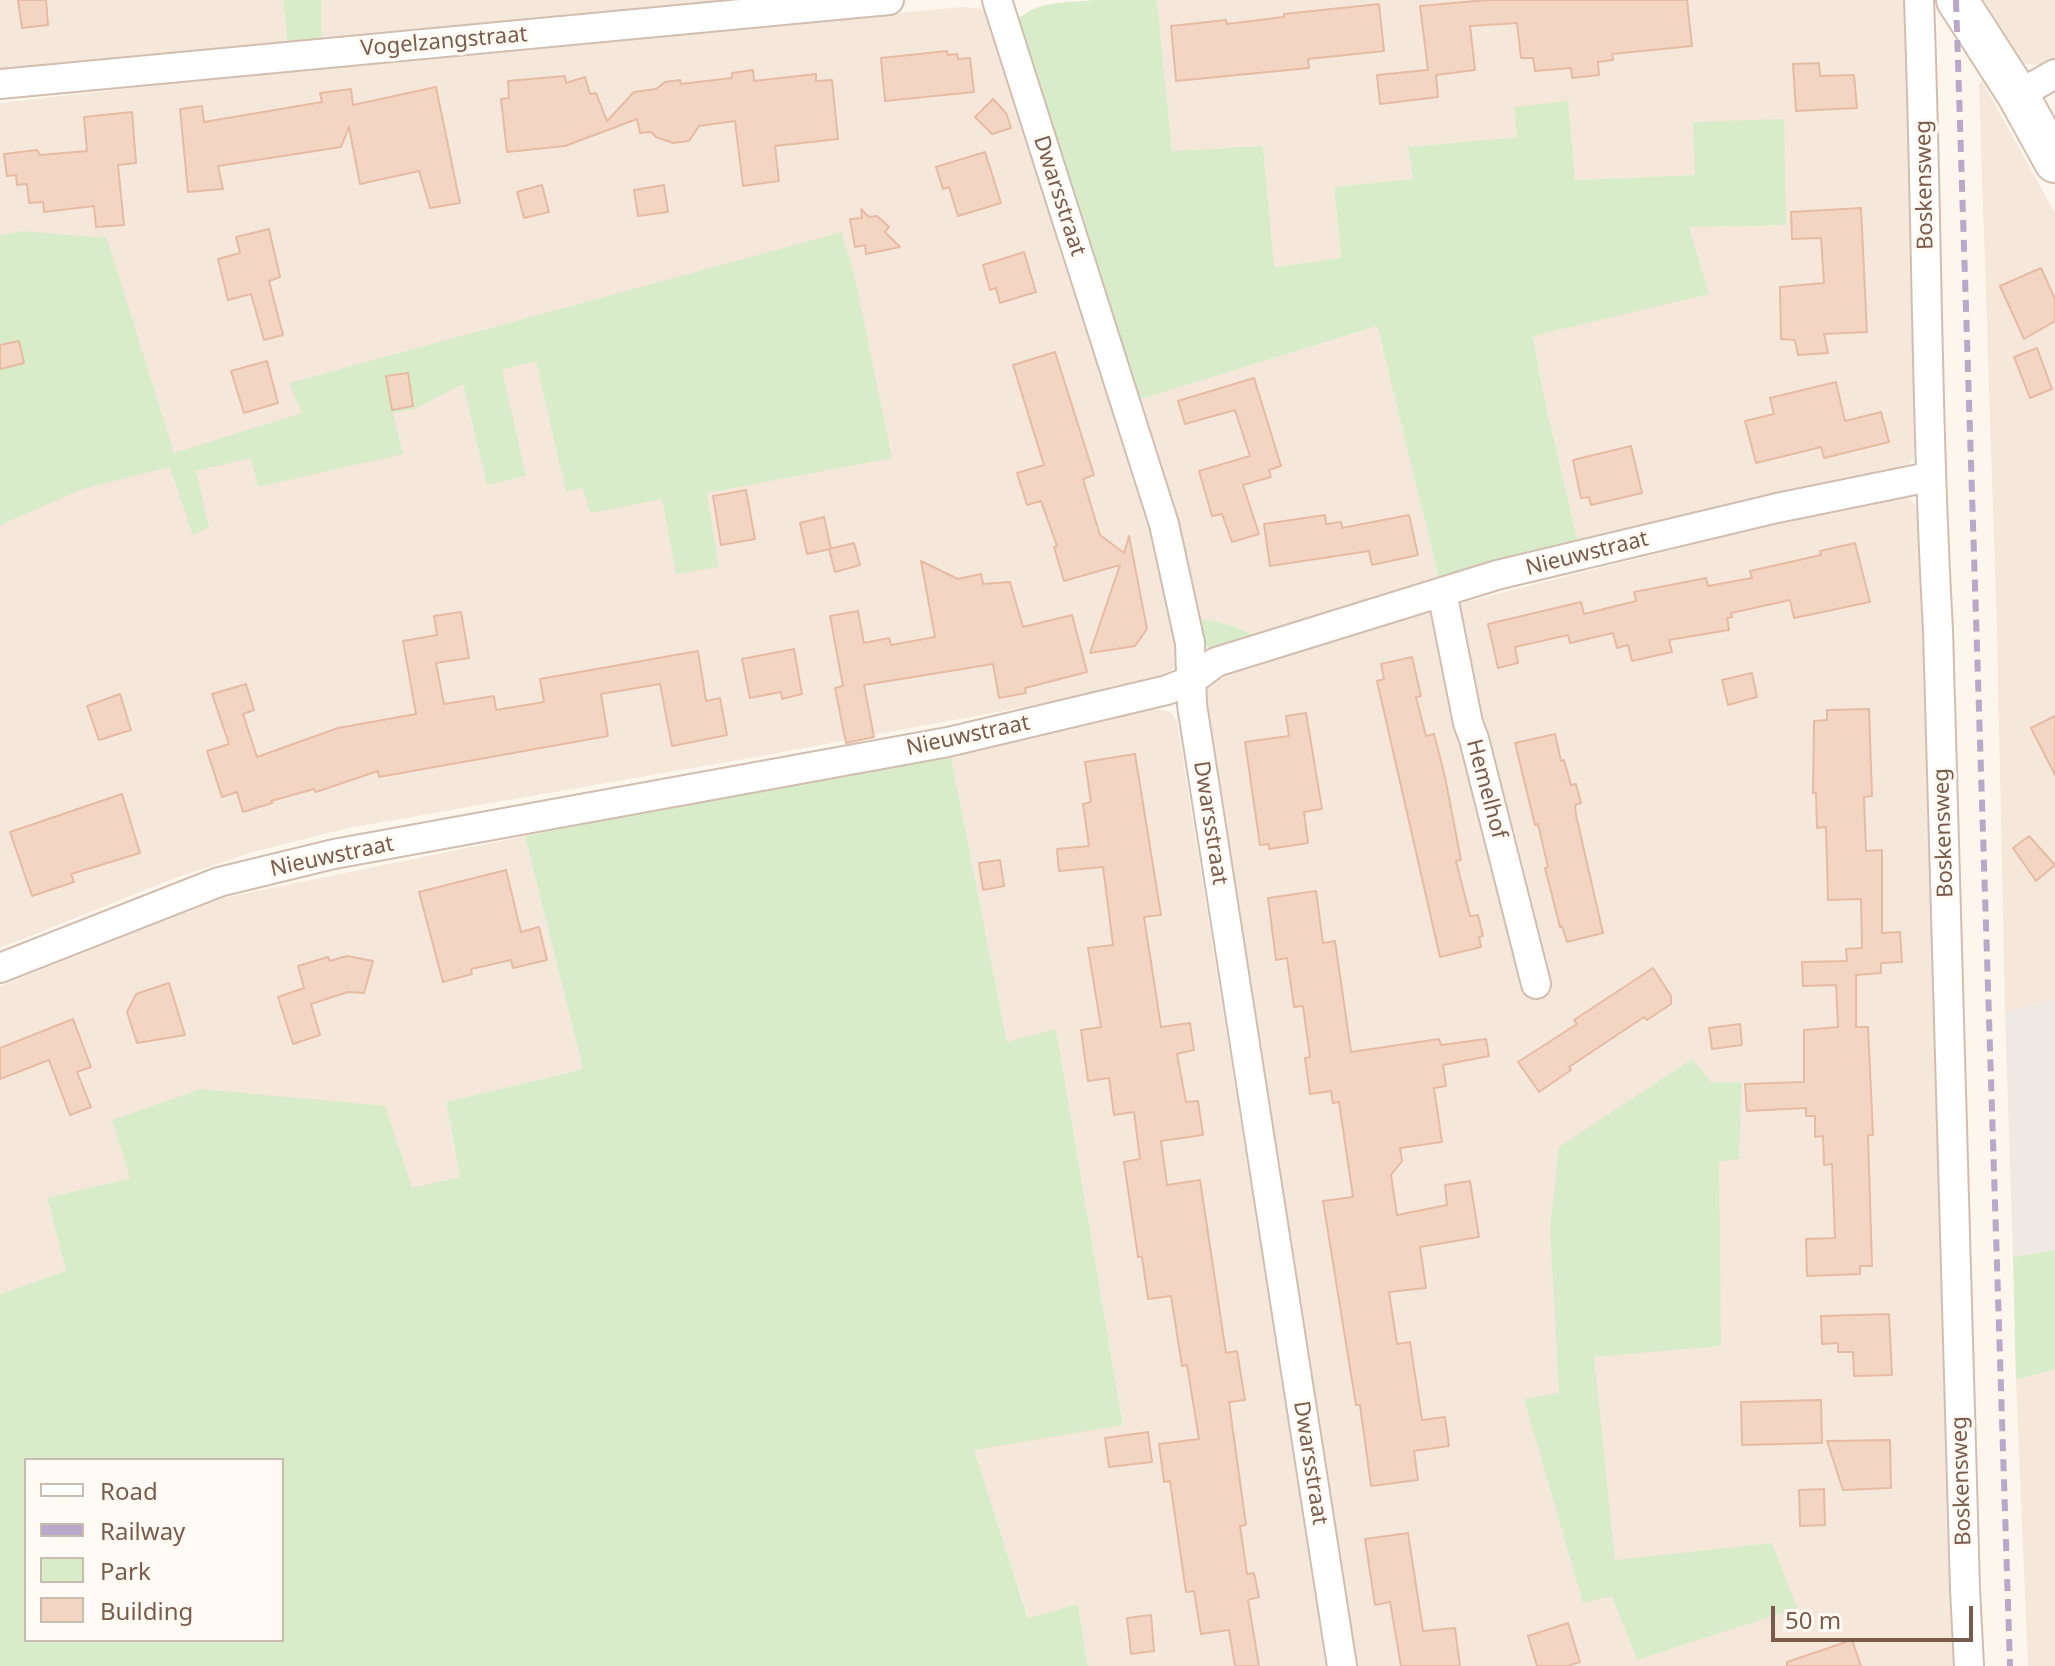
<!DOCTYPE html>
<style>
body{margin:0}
#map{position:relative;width:2055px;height:1666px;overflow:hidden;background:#fdf6ec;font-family:"Noto Sans",sans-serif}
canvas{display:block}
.legend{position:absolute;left:24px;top:1458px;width:260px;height:184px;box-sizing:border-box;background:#fffaf3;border:2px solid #cabbb1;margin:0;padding:10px 14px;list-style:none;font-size:24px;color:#7a5c4d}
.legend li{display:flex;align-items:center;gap:16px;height:40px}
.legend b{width:40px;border:2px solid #cabbb1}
.scale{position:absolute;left:1771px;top:1606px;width:202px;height:36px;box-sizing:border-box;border:4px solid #7a5c4d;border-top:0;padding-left:10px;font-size:24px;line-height:28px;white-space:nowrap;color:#7a5c4d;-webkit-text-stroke:6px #fffaf3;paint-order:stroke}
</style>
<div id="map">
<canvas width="2055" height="1666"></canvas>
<ul class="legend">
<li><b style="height:10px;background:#fff"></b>Road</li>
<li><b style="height:10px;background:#b9a8c9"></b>Railway</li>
<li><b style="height:22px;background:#d8ecc9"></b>Park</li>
<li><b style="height:22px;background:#f3d5c3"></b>Building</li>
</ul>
<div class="scale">50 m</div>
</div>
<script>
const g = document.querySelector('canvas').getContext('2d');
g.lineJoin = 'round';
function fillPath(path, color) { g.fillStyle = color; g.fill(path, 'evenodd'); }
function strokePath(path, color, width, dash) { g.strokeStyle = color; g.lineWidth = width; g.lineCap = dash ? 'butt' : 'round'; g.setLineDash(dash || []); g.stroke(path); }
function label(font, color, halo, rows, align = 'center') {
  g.font = font + ' "Noto Sans",sans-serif'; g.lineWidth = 7; g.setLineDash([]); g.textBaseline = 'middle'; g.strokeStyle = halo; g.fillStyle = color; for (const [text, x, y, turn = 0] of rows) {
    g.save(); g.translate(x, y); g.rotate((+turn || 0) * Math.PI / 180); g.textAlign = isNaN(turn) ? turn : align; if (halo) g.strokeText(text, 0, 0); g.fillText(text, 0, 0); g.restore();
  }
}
fillPath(new Path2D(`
 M0,0H283L288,46L0,69Z
 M321,0H801L322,43Z
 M1157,0H1907L1918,439L1914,459L1904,471L1579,547L1543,392L1533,335L1708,294L1689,226L1696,175L1574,180L1514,108L1518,137L1409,147L1413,179L1334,187L1341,258L1273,267L1263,146L1172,152Z
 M1977,0H2055V59L2042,65L2023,64L1995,20Z
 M962,7L985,9L992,22L1119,419L1176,625L1180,660L1167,675L1131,687L767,755L348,828L250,853L178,877L0,948V103L263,73Z
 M1982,81L2055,213V1000L2005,1012L1997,630L1979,84Z
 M1377,326L1440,583L1263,639L1233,626L1196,617L1132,402Z
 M1897,493L1908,497L1920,510L1928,662L1955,1666H1354L1205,692L1212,678L1302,646L1461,603Z
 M1146,706L1170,712L1177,721L1327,1666H1088L1078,1604L1029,1619L973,1449L1123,1425L1056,1029L1007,1043L950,751Z
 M525,836L583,1069L446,1102L460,1177L412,1189L130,1178L47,1198L66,1271L0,1294V986L223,898Z
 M2055,1369V1666H2028L2016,1380Z`), '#f5e8da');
fillPath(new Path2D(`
 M2055,1000V1250L2013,1257L2005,1012Z`), '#efe9e4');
fillPath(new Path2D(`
 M283,0H321L322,43L288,46Z
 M1094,0H1157L1172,151L1263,146L1274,267L1341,258L1334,187L1413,179L1408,147L1517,137L1514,107L1568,101L1575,180L1695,175L1693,122L1784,119L1786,225L1689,227L1709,294L1533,336L1543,392L1579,547L1440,583L1377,326L1132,402L1016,21C1036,0 1067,3 1094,0Z
 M24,231L107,238L174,453L302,413L289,383L842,232L857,287L892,458L707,493L719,567L676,574L662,499L591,513L582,488L566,492L536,361L502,370L526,476L487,485L463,384L415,409L393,413L403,454L258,487L251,458L196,471L209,527L193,535L170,467L83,489L0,525V235Z
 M1196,617L1233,626L1263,639L1212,650L1203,644Z
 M950,751L1007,1042L1056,1029L1123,1425L974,1450L1028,1618L1078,1604L1088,1666H0V1294L66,1271L47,1198L130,1178L112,1120L201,1089L385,1106L412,1188L460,1177L446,1102L583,1069L525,836ZM26,1460H282V1640H26Z
 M1692,1059L1711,1082H1742L1739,1159L1719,1162L1721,1346L1594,1357L1615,1560L1772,1543L1797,1608L1637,1660L1612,1596L1583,1603L1524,1399L1559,1393L1550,1227L1559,1147Z
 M2055,1250V1369L2016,1380L2013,1257Z`), '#d8ecc9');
const building = new Path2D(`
 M18,0H46L48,25L22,28Z
 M1487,0H1687L1692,46L1612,54L1613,60L1598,62L1599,75L1572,78L1571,68L1535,71L1533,58H1521L1517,23L1470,26L1475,70L1436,75L1438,97L1380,104L1377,75L1428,70L1420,6Z
 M1379,4L1384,51L1308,59L1309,68L1176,81L1171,26L1226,20L1227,24L1284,17V14Z
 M947,51L948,55L957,54L958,59L970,58L974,92L885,101L881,58Z
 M1819,63L1820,76L1854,75L1857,108L1796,111L1793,64Z
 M753,70L754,81L816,74V81L832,80L838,139L775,146L779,181L743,186L735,121L699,126L689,141L673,143L656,137L651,132L640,133L637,119L565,146L507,152L501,99L509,98L508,81L565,76L566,83L585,77L590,94L596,93L607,121L634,92L656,89L665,82L680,80L681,84L732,78V73Z
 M436,87L460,203L430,208L419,171L360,184L349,127L341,147L218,166L223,189L188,192L180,109L202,106L204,122L322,102L320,93L351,89L353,105Z
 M993,99L1006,113L1011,128L992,134L975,117Z
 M132,112L136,163L118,165L124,225L96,227L94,206L44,212L43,202L29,203L27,184L17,185L16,175L7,176L4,154L37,150L40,155L87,151L84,117Z
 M985,152L1001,203L958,216L949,187L943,189L936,167Z
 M542,185L549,212L524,218L517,192Z
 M664,185L668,212L638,216L634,190Z
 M1861,208L1867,332L1824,334L1828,353L1798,355L1795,340L1781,339L1780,287L1824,283L1821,238L1792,239L1791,212Z
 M861,209L869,217L877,216L889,227L885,232L900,247L866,254L865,245L855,247L850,219L862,218Z
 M269,229L280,277L269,281L283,335L264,340L251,294L228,300L218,259L240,253L236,237Z
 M1024,252L1036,292L1000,303L996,288L990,290L983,265Z
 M2041,268L2055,299V321L2024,339L2000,286Z
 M19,341L24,363L0,369V345Z
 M2037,348L2052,389L2030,398L2014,357Z
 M1055,352L1094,475L1083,479L1100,535L1124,553L1129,536L1147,629L1135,646L1090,653L1120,565L1064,581L1054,547L1057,546L1041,501L1027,505L1017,473L1044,465L1013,365Z
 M267,361L278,403L244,413L231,371Z
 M408,373L413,406L392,410L386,376Z
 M1254,378L1281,466L1269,470L1271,477L1243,485L1259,534L1232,542L1222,514L1212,516L1199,471L1250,456L1235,410L1185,424L1178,401Z
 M1836,382L1845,421L1881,412L1889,442L1824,458L1821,447L1756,463L1745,421L1774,414L1770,398Z
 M1631,446L1642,493L1591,505L1589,497L1581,498L1573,460Z
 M746,490L755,539L721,545L713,496Z
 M1325,515L1326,524L1341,522L1342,528L1409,515L1418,555L1372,565L1369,551L1270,566L1264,524Z
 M824,517L831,549L807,554L800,523Z
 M854,543L860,565L835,572L829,549Z
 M1855,543L1870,602L1794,618L1790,600L1731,613L1732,617L1727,618L1729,630L1669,640L1672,652L1632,661L1628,645L1617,648L1613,633L1570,643L1568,635L1515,647L1518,663L1498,668L1488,624L1581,602L1584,614L1636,601L1634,592L1706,578L1708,586L1752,578L1750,571L1821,555L1820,551Z
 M921,561L958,579L981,574L983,584L1010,582L1023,627L1072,615L1087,672L1025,688L1026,693L999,698L993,664L864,685L874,737L846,743L835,688L843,686L830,616L858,611L864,643L889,638L891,645L935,637Z
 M461,612L469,658L436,663L444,704L494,696L496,710L544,702L540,679L698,651L706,701L720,698L727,735L672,746L660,684L601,694L608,736L379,777L378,771L316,792L314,789L271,801L272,803L243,812L237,792L222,797L207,751L229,744L212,694L246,684L254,710L243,714L257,757L338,728L416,714L403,641L437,635L434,616Z
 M794,649L802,694L782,699L781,692L750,698L742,659Z
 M1412,657L1421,696L1416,697L1426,736L1434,734L1445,777L1461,860L1456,861L1470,916L1478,915L1483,936L1479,937L1481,947L1440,957L1377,681L1384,679L1381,664Z
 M1752,673L1757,697L1728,705L1722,680Z
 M120,694L131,730L99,740L87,706Z
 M1869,709L1872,796L1864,797L1866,851L1882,850V933L1900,932L1902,962L1881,963V973L1856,975V1027H1868L1873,1135H1868L1872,1266H1860V1274L1807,1276L1806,1239L1835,1238L1832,1164L1824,1165L1823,1136L1815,1137V1116H1806V1108L1747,1111L1745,1084L1804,1082V1030L1838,1027L1836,985L1803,986L1802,962L1847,961L1846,949L1862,948L1861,899L1828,900L1826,827L1817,828L1816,793H1813L1814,721L1827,720V710Z
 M1306,713L1322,809L1304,812L1308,843L1269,849V844L1260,845L1245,742L1289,736L1286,716Z
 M2055,716V775L2031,728Z
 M1555,734L1561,761L1564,760L1571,785L1576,784L1581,803L1575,805L1576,815L1603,933L1567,942L1562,926L1560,927L1545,868L1548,867L1538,824L1535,825L1515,743Z
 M1135,754L1161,915L1144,917L1161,1027L1190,1023L1194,1050L1177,1054L1186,1102L1198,1101L1203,1135L1161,1141L1167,1185L1200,1180L1226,1353L1237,1351L1245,1400L1229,1402L1246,1525L1240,1526L1247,1574L1254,1573L1259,1597L1248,1600L1259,1666H1235L1229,1630L1201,1634L1194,1591L1186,1592L1170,1481L1164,1482L1159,1444L1199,1439L1187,1365L1182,1366L1171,1296L1148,1299L1142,1257H1138L1124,1162L1140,1159L1134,1112L1114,1115L1109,1078L1088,1081L1081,1030L1101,1027L1088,948L1113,945L1103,867L1059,871L1057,849L1089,846L1083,804L1091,802L1085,762Z
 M122,794L140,853L71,874L74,882L32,896L10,832Z
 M2029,836L2055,865L2036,881L2013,848Z
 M1000,860L1004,886L983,890L979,863Z
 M506,870L521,932L539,927L547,960L513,968L511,960L471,969L472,974L443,982L419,892Z
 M1316,891L1323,943L1335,941L1351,1052L1439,1039L1441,1045L1486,1039L1489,1056L1443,1065L1446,1086L1434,1088L1442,1142L1400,1148L1402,1161L1391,1175L1397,1215L1447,1205L1445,1185L1470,1181L1479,1237L1420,1247L1426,1288L1389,1292L1397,1344L1410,1342L1422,1420L1445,1417L1449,1446L1414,1451L1418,1480L1371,1486L1360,1405H1356L1323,1201L1353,1197L1339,1102L1333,1103L1331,1091L1310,1094L1305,1058L1310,1057L1303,1006L1294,1007L1287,958L1276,960L1268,898Z
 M347,956L373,961L364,993L348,992L311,1004L320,1035L293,1044L278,997L304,988L298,966L328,957L330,961Z
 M1653,968L1671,996V1004L1647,1020L1644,1017L1569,1067L1571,1070L1539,1092L1518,1062L1577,1024L1574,1020Z
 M169,983L185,1035L137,1043L127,1012L136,994Z
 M73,1019L91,1067L77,1072L91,1107L70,1115L49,1060L0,1079V1048Z
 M1740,1024L1742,1045L1712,1049L1709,1028Z
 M1889,1314L1892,1375L1854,1376L1853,1352H1838V1343L1822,1344L1821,1316Z
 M1821,1400L1822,1443L1742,1445L1741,1402Z
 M1148,1432L1152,1462L1109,1467L1105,1438Z
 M1890,1440L1891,1488L1843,1490L1827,1441Z
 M1824,1489L1825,1525L1800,1526L1799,1490Z
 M1408,1533L1423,1631L1455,1628L1460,1666H1401L1390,1602L1375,1605L1365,1539Z
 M1151,1615L1154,1651L1131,1654L1127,1618Z
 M1568,1623L1580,1662L1567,1666H1537L1528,1636Z
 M1852,1640L1861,1666H1787V1662Z`);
fillPath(building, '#f3d5c3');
strokePath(building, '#e6bba3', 2);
const street = new Path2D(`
 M997,0L1164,524L1190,643L1192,705L1342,1666
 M1919,0C1927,210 1926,420 1938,630L1965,1589L1969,1666
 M0,84L889,0
 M2018,95L2055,74
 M1442,592L1468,723L1474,739L1536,984
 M0,968L219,882L334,854L948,742L1167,690L1192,680L1216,662L1497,575L1777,508L1929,477`);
const secondary = new Path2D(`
 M1957,0L2018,95L2055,162`);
strokePath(street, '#d1beb0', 32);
strokePath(secondary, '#d6c0b0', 44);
strokePath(street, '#fff', 28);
strokePath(secondary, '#fff', 40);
strokePath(new Path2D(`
 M1956,0L2010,1666`), '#b9a8c9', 6, [12, 8]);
label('22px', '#7a5c4d', '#fffaf3', [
 ["Vogelzangstraat",444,42,-5],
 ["Boskensweg",1925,185,-91],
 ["Dwarsstraat",1059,196,72],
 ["Nieuwstraat",1587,554,-14],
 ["Nieuwstraat",968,736,-12],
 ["Hemelhof",1486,789,75],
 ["Dwarsstraat",1210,823,81],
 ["Boskensweg",1944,833,-92],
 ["Nieuwstraat",332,857,-12],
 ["Dwarsstraat",1310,1463,81],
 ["Boskensweg",1962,1481,-92]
]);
</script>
